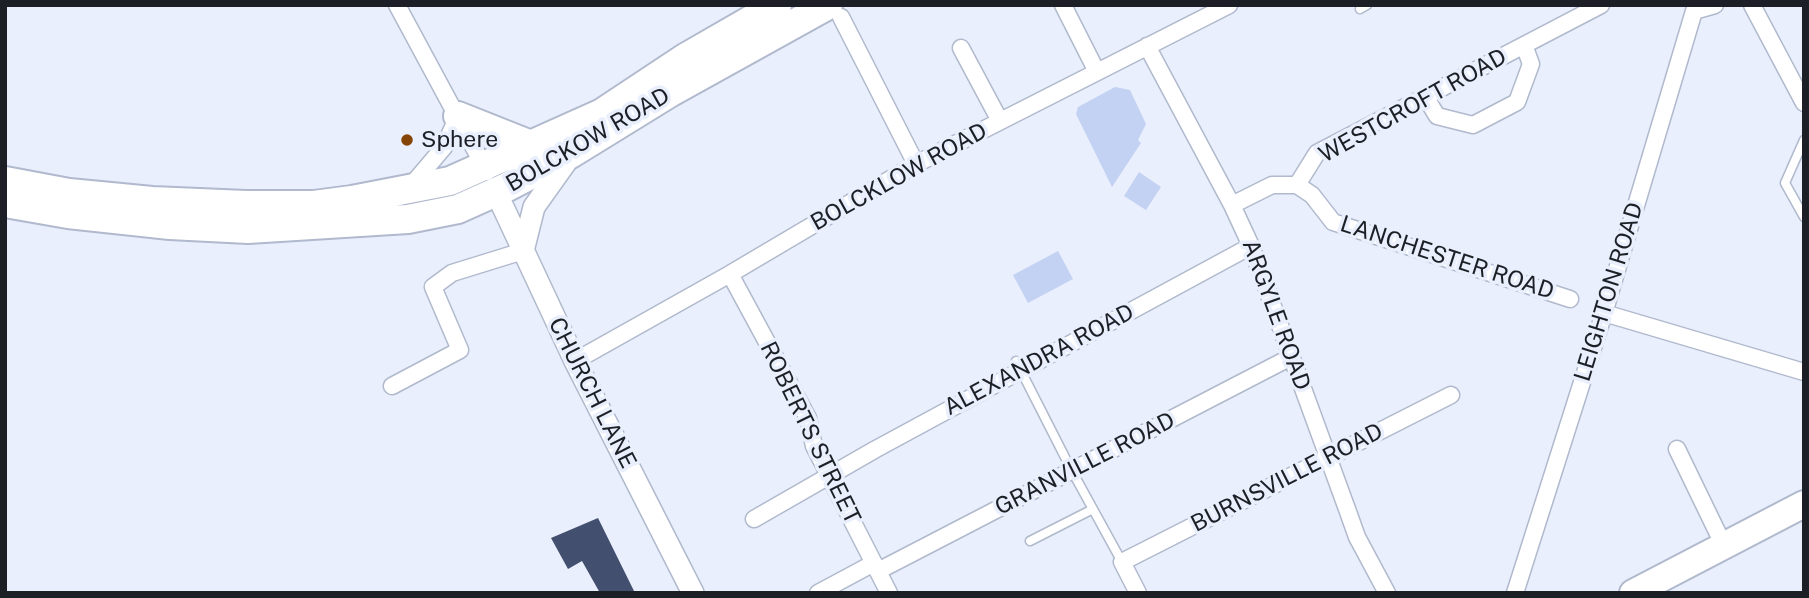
<!DOCTYPE html>
<style>
body{margin:0}
#map{position:relative;width:1809px;height:598px;overflow:hidden;background:#e9effc;font-family:"Public Sans",sans-serif}
canvas{display:block}
.frame{position:absolute;inset:0;border:7px solid #1c1f26;pointer-events:none}
</style>
<div id="map">
<canvas width="1809" height="598"></canvas>
<div class="frame"></div>
</div>
<script>
const g = document.querySelector('canvas').getContext('2d');
g.lineJoin = 'round';
function fillPath(path, color) { g.fillStyle = color; g.fill(path, 'evenodd'); }
function strokePath(path, color, width, dash) { g.strokeStyle = color; g.lineWidth = width; g.lineCap = dash ? 'butt' : 'round'; g.setLineDash(dash || []); g.stroke(path); }
function label(font, color, halo, rows, align = 'center') {
  g.font = font + ' "Public Sans",sans-serif'; g.lineWidth = 7; g.setLineDash([]); g.textBaseline = 'middle'; g.strokeStyle = halo; g.fillStyle = color; for (const [text, x, y, turn = 0] of rows) {
    g.save(); g.translate(x, y); g.rotate((+turn || 0) * Math.PI / 180); g.textAlign = isNaN(turn) ? turn : align; if (halo) g.strokeText(text, 0, 0); g.fillText(text, 0, 0); g.restore();
  }
}
fillPath(new Path2D(`
 M1115,87L1130,90L1146,124L1138,140L1141,143L1112,187L1076,114L1078,107Z
 M1139,172L1161,187L1146,210L1124,196Z
 M1058,251L1073,279L1028,303L1013,275Z`), '#c3d1f2');
fillPath(new Path2D(`
 M598,518L635,593H600L582,561L568,569L551,538Z`), '#424f6e');
const service = new Path2D(`
 M1360,9L1367,5
 M1804,140L1785,183L1804,217
 M1016,361L1072,471L1122,562
 M1030,541L1093,509`);
const minor = new Path2D(`
 M397,5L487,172
 M1063,5L1097,72
 M1752,5L1804,103
 M841,17L916,164
 M1147,46L1232,205L1251,246L1347,509L1357,537L1387,593
 M961,48L1000,121
 M1425,96L1437,116L1473,125L1517,102L1531,64L1524,45
 M1297,185L1312,195L1333,222L1570,299
 M410,187L444,147L458,116
 M1232,205L1272,185H1297L1317,153L1601,5
 M730,274L808,418L814,446L889,593
 M1604,313L1804,372
 M575,361L730,274L916,164L1229,5
 M392,386L460,350L433,287L452,273L523,251
 M1677,449L1724,546
 M754,519L876,449L1251,246
 M878,571L1291,357
 M818,593L874,563
 M1138,593L1122,562L1451,395
 M1515,593L1604,313L1694,11L1715,5`);
const tertiary = new Path2D(`
 M496,192L575,361L693,593
 M523,251L534,207L571,155`);
const primary = new Path2D(`
 M1633,593L1804,504`);
const trunk = new Path2D(`
 M458,116L531,145
 M5,181L69,193L152,201L246,205H314L352,200L450,181L602,113L685,58L777,5
 M5,203L68,214L170,225L248,229L408,219L458,209L507,187L572,153L671,92L828,5`);
strokePath(service, '#b0b9cd', 11);
strokePath(minor, '#b0b9cd', 19);
strokePath(tertiary, '#b0b9cd', 24);
strokePath(primary, '#b0b9cd', 30);
strokePath(trunk, '#b0b9cd', 32);
strokePath(service, '#fff', 8);
strokePath(minor, '#fff', 16);
strokePath(tertiary, '#fff', 21);
strokePath(primary, '#fff', 26);
strokePath(trunk, '#fff', 28);
for (const [x, y, r, color] of [
 [407,140,7,"#834405"]
]) { const dot = new Path2D(); dot.arc(x, y, r, 0, 2 * Math.PI); g.fillStyle = color; g.fill(dot); strokePath(dot, '#e9effc', 2.5); }
label('23px', '#1c1f26', '#e9effc', [
 ["WESTCROFT ROAD",1413,106,-29],
 ["BOLCKOW ROAD",588,140,-30],
 ["BOLCKLOW ROAD",899,177,-29],
 ["LANCHESTER ROAD",1447,258,18],
 ["LEIGHTON ROAD",1609,292,-73],
 ["ARGYLE ROAD",1276,315,70],
 ["ALEXANDRA ROAD",1039,360,-28],
 ["CHURCH LANE",592,393,63],
 ["ROBERTS STREET",810,433,64],
 ["GRANVILLE ROAD",1085,464,-27],
 ["BURNSVILLE ROAD",1287,478,-27]
]);
label('23px', '#1c1f26', '#e9effc', [
 ["Sphere",421,140]
], 'left');
</script>
